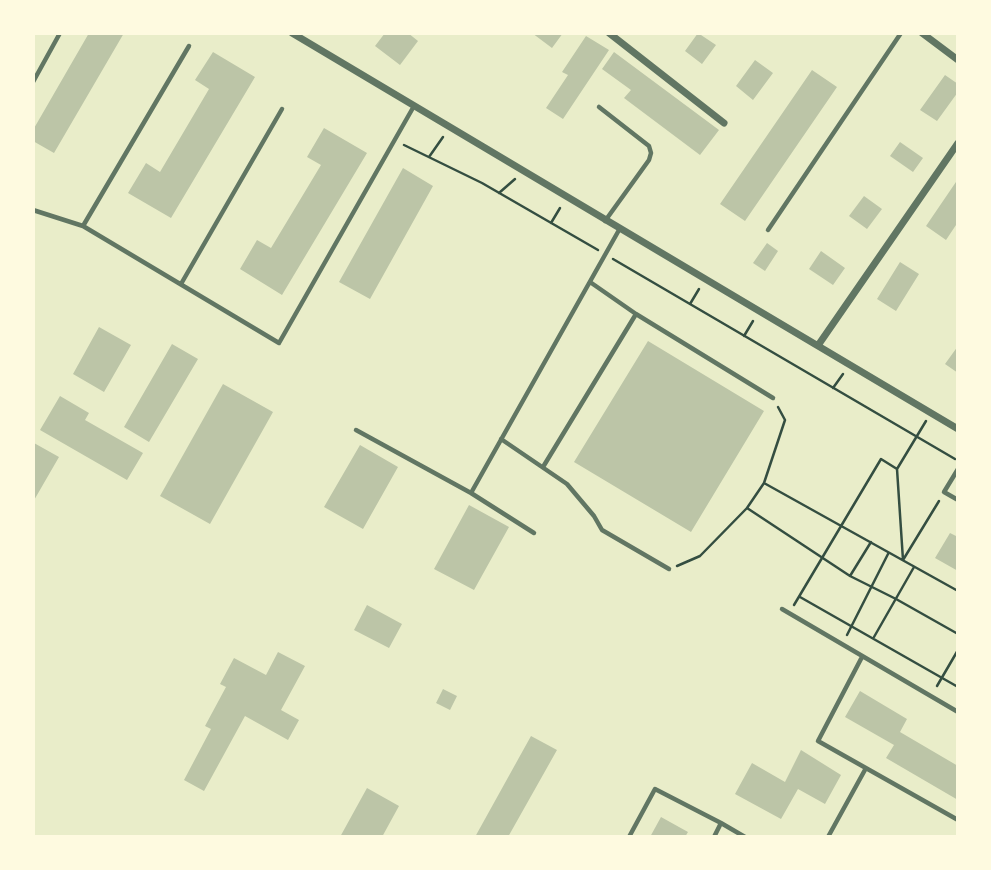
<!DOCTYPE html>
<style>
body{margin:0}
#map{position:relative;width:991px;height:870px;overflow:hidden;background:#e9edc9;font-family:"Golos Text",sans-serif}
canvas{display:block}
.frame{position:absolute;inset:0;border:35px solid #fefae0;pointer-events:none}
</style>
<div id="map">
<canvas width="991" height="870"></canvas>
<div class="frame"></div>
</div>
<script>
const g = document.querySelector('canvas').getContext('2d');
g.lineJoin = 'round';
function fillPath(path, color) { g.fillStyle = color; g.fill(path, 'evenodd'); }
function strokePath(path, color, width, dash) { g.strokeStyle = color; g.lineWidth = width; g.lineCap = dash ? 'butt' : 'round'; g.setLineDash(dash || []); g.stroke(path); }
fillPath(new Path2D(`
 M89,33H124L54,153L33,141V130Z
 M385,33H408L418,41L400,65L375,46Z
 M532,33H563L552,48Z
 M698,33L716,45L702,64L685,51Z
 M586,36L609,50L563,119L546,108L568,75L562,72Z
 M213,52L255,77L171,218L128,193L146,163L160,172L209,89L195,80Z
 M614,52L719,130L700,155L624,98L631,90L602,69Z
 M755,60L773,73L753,100L736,86Z
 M812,70L837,87L745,221L720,204Z
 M945,75L958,84V92L937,121L920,110Z
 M324,128L367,153L282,295L240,269L257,240L271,248L321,165L307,157Z
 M900,142L923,158L913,172L890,156Z
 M403,168L433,186L370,299L339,282Z
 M958,179V222L946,240L926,226Z
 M864,196L882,209L867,229L849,216Z
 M767,243L778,251L765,271L753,263Z
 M821,251L845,268L833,285L809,269Z
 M900,262L919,274L896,311L877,299Z
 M99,327L131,345L104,392L73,374Z
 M648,341L764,411L691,532L574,462Z
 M172,344L198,359L149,442L124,427Z
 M958,346V373L945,364Z
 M223,384L273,412L210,524L160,496Z
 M60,396L89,413L85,420L143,453L127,480L40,430Z
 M34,443L59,457L33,502V444Z
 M360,445L398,467L363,529L324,507Z
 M469,505L509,527L474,590L434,569Z
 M950,533L958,537V571L935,558Z
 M367,605L402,624L389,648L354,630Z
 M278,652L305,666L281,710L299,720L288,740L245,716L204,791L184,780L211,729L205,726L226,687L220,684L234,658L266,675Z
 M443,689L457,696L450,710L436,703Z
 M860,691L907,719L900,732L958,766V800L886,758L894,745L845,717Z
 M531,736L557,750L508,837H475Z
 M801,750L841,775L825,804L798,789L781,819L735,794L752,763L785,782Z
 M367,788L399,806L382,837H340Z
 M661,817L688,832L685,837H650Z`), '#bcc5a7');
strokePath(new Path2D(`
 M404,145L482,183L598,250
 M429,157L443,137
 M499,193L515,179
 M551,223L560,208
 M613,259L955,459
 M690,304L699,289
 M744,336L753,321
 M833,388L843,374
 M926,421L897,469L903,560L939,501
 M764,483L958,591
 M747,508L850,576L896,599L958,634
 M677,566L700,556L747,508L764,483L785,420L778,407
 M850,576L871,542
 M800,597L958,687
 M794,605L881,459L897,469
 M847,635L888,554
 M874,637L914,567
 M937,686L958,650`), '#344e41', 2.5);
strokePath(new Path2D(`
 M33,82L60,33
 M599,107L649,146L651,153L649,160L605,221
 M33,210L83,226L279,343L414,106
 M83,226L189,46
 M768,230L901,33
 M181,284L282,109
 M636,314L773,398
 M356,430L471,493L534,533
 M501,439L567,484L594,516L602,530L669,569
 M543,467L636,314L590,282
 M958,469L944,492L958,500
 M471,493L619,230
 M782,609L958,712
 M862,657L818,741L958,820
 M721,823L745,837
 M629,837L655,789L721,823L714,837
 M828,837L866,768`), '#617663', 4.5);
strokePath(new Path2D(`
 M292,33C514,166 736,297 958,429
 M609,33L724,123
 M922,33L958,60
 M819,344L958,143`), '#617663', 7);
</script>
